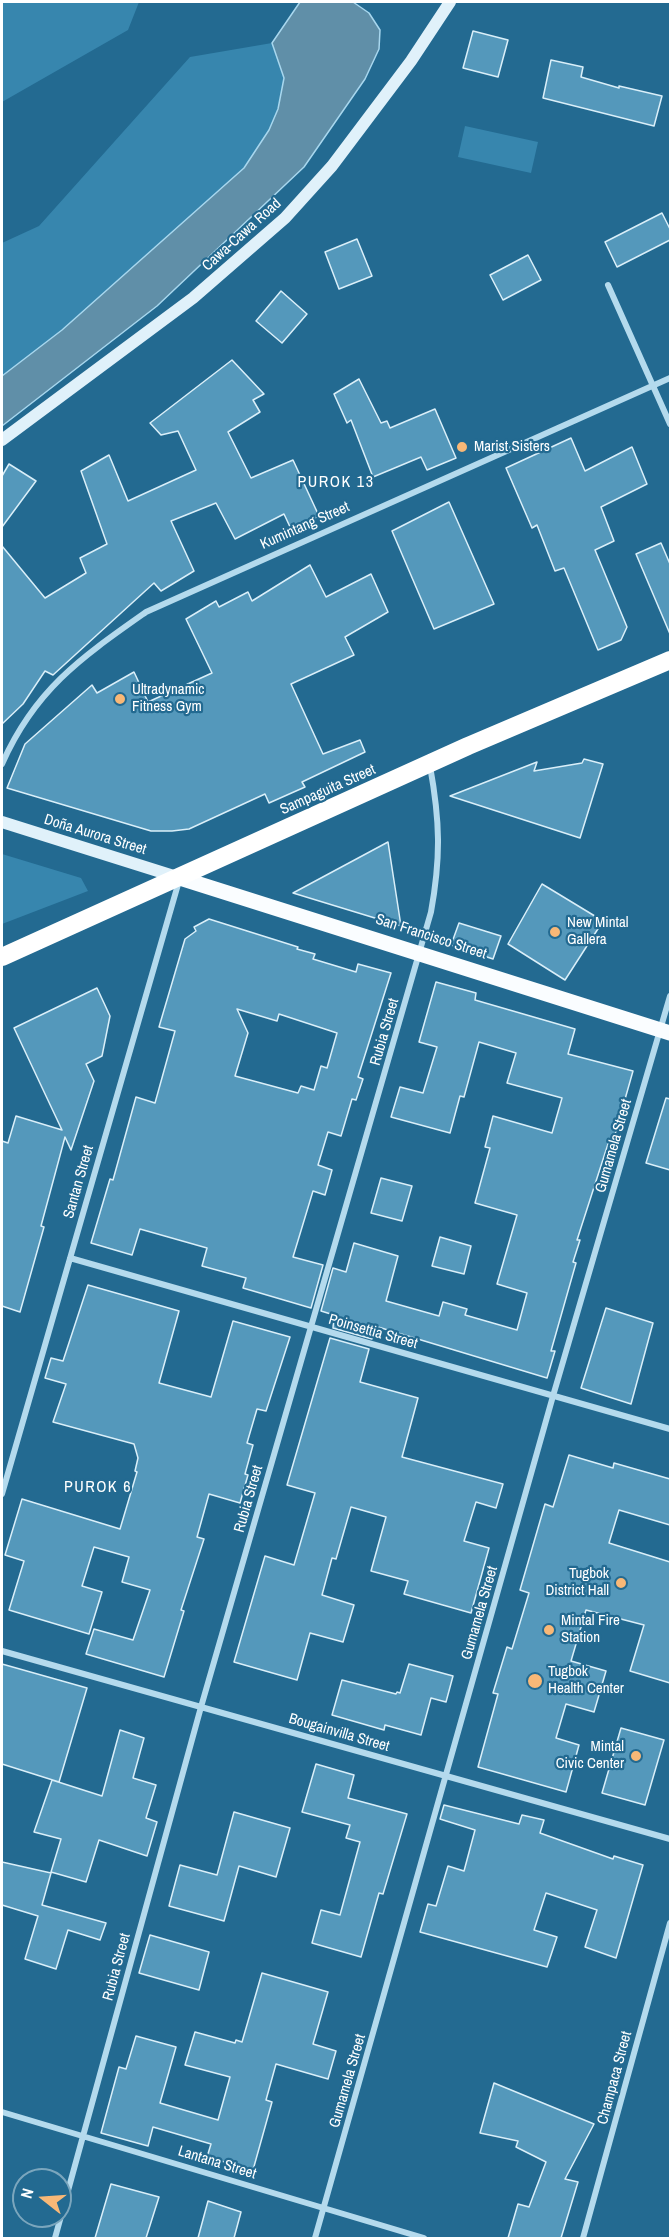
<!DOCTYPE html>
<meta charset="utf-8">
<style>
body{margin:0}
#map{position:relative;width:672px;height:2240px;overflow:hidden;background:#236a91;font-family:"Archivo Narrow",sans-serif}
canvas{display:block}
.frame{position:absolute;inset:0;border:3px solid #fff;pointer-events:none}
.north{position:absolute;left:12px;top:2168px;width:60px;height:60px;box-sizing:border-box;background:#236a91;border:2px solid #7ba6bd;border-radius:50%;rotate:287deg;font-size:16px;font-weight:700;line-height:24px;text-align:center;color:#fff}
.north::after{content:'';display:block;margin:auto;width:21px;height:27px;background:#f8b877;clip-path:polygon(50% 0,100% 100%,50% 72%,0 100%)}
</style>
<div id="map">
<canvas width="672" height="2240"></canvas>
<div class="frame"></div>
<div class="north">N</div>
</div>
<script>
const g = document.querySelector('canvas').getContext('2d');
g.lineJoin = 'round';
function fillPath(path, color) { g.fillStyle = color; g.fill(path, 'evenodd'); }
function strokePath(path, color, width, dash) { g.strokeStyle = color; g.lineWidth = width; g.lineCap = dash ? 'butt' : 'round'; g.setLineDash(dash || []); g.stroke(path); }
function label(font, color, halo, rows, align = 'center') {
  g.font = font + ' "Archivo Narrow",sans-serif'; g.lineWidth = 4.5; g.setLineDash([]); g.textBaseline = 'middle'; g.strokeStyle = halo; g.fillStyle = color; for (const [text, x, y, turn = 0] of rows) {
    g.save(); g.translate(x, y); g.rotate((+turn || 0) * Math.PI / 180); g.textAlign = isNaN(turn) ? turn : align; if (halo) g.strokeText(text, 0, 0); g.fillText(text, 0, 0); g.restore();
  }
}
fillPath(new Path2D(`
 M2,2H139L128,30L2,102Z
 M272,43L284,78L278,109L269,130L244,168L62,330L2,376V243L39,226L190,57Z
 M465,126L538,142L531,173L458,157Z
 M2,854L81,878L88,891L2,924Z`), '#3786ae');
const water = new Path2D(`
 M300,2H353L369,13L380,30L379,49L365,79L304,167L157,306L2,426V376L62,330L244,168L269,130L278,109L284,78L272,43Z`);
fillPath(water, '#608fa8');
strokePath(water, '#a8d7ee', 1.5);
const building = new Path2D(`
 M473,31L508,40L498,77L463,68Z
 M551,60L583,67L581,77L619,88V86L662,96L654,126L543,98Z
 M662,213L670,229V240L617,267L605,242Z
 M357,239L372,276L339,289L325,252Z
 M528,255L541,280L503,300L490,275Z
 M281,291L307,314L282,343L256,321Z
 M232,360L264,394L253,400L260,412L228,432L251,478L293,460L319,516L291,529L284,514L235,539L216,503L171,521L194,571L161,591L154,583L53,675L45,671L23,704L2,724V546L45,598L86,573L80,558L107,544L81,471L109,455L128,501L196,470L178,431L161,435L150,423Z
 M359,379L381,423L387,421L390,428L435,409L456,458L427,470L421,457L373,477L351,420L347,423L334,394Z
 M571,438L585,471L632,447L647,484L601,507L614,541L595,550L627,627L621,640L598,650L564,568L555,571L537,525L532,528L506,468Z
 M9,464L36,481L2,527V476Z
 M449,502L494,604L434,629L392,531Z
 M661,543L670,564V634L636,554Z
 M310,565L326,597L371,574L388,612L345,637L354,655L291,684L323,754L360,740L365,752L302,782L305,787L269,803L265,794L189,829L172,831H151L7,788L25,744L92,685L97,693L134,672L148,702L212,673L186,619L216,601L219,607L248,592L252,601Z
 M584,759L603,764L580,838L450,796L537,762L534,771L582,763Z
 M388,842L401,926L293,893Z
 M542,884L603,921L565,980L508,944Z
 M209,919L298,947L297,949L315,954L313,959L356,972L358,964L391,973L358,1077L363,1079L356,1100L352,1099L341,1136L328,1132L318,1165L332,1170L325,1195L313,1191L293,1257L323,1265L311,1308L243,1288L246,1278L202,1266L207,1248L140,1229L132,1255L91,1243L110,1179L113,1180L136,1097L155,1103L175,1031L159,1027L185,939L196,931L194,927ZM237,1009L277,1021L279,1014L337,1033L327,1068L321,1066L314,1090L301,1086L298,1093L235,1076L248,1033Z
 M459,923L501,936L493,959L451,945Z
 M436,982L476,993L475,1000L575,1029L568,1054L633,1071L612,1145L608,1144L577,1240H580L573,1262L576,1263L551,1351H555L547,1378L378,1327L372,1339L333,1328L334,1315L321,1311L333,1268L346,1272L354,1243L398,1256L386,1301L439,1316L443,1302L467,1309L465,1315L517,1330L527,1293L497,1284L517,1215L475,1203L490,1148L485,1147L493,1116L552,1133L562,1098L507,1083L516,1053L479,1042L464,1097L460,1096L450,1133L391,1117L400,1087L423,1093L437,1047L419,1042Z
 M97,988L110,1016L102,1056L86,1064L94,1081L71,1150L65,1137L41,1226L44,1227L20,1312L2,1306V1141L8,1143L16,1116L62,1130L14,1028Z
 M666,1098L670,1099V1170L646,1163Z
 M381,1178L412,1186L402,1221L371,1213Z
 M440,1237L471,1246L464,1274L432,1266Z
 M88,1285L179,1311L159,1383L211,1397L233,1321L290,1337L266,1411L257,1409L247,1443L253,1445L245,1474L248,1475L240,1503L209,1494L197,1537L204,1539L181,1610L184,1611L164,1677L86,1654L94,1629L133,1640L150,1590L122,1582L129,1557L94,1547L82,1586L102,1592L89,1634L9,1610L24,1561L5,1555L22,1499L120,1529L137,1472L135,1471L138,1458L134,1444L53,1422L66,1384L45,1378L51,1358L63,1361Z
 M606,1308L653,1323L631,1404L581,1388Z
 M330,1338L369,1349L360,1382L418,1398L402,1457L503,1484L496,1508L476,1502L464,1541L489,1548L471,1613L404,1594L408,1581L371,1571L386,1517L351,1507L336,1559L332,1558L322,1595L354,1605L343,1642L310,1633L297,1680L234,1662L265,1556L294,1565L315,1493L287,1485Z
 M569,1455L613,1468L614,1463L670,1479V1525L619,1510L609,1543L670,1562V1683L630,1671L644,1625L586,1610L571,1661L606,1671L594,1712L566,1704L556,1738L579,1745L566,1792L478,1767L498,1694L493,1693L507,1647L512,1649L529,1593L520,1590L545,1504L553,1507Z
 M2,1664L87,1688L59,1782L2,1764Z
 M409,1664L453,1676L446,1702L431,1698L421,1735L385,1725L384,1730L332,1715L342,1680L396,1694L397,1692L400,1693Z
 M621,1728L664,1740L645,1805L602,1793Z
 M120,1730L144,1738L133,1778L156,1785L146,1818L157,1822L147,1856L99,1840L86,1882L51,1872L61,1839L34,1832L52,1780L102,1796Z
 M316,1764L354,1775L348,1798L407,1814L383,1894L379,1893L361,1957L312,1943L321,1910L340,1915L360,1842L346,1838L350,1825L302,1812Z
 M444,1805L519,1824L522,1815L544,1820L540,1833L613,1859L614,1856L643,1865L616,1958L585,1947L597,1910L546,1893L534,1930L557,1937L547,1967L420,1932L428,1904L436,1906L448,1866L464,1871L475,1830L440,1819Z
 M234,1812L290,1828L276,1877L239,1866L224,1921L169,1906L180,1865L217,1875Z
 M2,1862L51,1873L42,1905L106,1923L100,1940L68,1930L56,1969L25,1959L38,1916L2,1905Z
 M150,1935L209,1952L199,1990L139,1973Z
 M262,1973L328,1992L313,2044L336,2051L328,2079L276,2064L266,2100L272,2102L253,2170L207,2157L211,2144L153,2127L148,2146L101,2133L119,2067L126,2069L136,2036L176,2047L160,2103L218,2120L230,2077L185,2065L195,2032L235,2043L236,2040L242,2042Z
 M494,2083L594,2124L565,2179L578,2182L561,2238H508L518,2204L529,2207L546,2162L516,2147L518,2141L480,2133Z
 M111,2184L159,2197L146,2238H95Z
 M208,2201L241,2212L234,2238H198Z`);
fillPath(building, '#5498bb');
strokePath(building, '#daeff9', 1.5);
strokePath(new Path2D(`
 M608,285L670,424
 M2,764C35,689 82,657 146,612L670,378
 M70,1258L670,1429
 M2,1494L179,881
 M2,1651L670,1839
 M2,2112L424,2238
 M55,2238L201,1707L431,912C441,857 440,821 430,766
 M315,2238L553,1396L670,996
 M583,2238L670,1923`), '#b4daed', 6);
strokePath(new Path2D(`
 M2,440L193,298L285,218L332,166L411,61L450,2
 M2,822L180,878`), '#e0f1fa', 12);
strokePath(new Path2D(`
 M180,878L670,1033`), '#fafdff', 15);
strokePath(new Path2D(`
 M2,957L468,746L670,660`), '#fff', 18);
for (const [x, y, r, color] of [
 [462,447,6,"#f8b877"],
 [120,699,6,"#f8b877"],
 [555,932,6,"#f8b877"],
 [621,1583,6,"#f8b877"],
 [549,1630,6,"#f8b877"],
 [535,1681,8,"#f8b877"],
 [636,1756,6,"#f8b877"]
]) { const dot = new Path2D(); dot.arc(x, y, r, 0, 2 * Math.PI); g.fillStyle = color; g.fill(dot); strokePath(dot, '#236a91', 2); }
label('15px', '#fff', '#236a91', [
 ["Cawa-Cawa Road",242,235,-42],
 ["Kumintang Street",305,526,-24],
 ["Sampaguita Street",328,790,-24],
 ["Doña Aurora Street",95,835,17],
 ["San Francisco Street",431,937,18],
 ["Rubia Street",385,1032,-74],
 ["Gumamela Street",614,1146,-74],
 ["Santan Street",79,1182,-74],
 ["Poinsettia Street",373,1332,16],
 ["Rubia Street",249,1499,-74],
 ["Gumamela Street",480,1613,-74],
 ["Bougainvilla Street",339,1733,16],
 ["Rubia Street",117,1967,-75],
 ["Champaca Street",615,2078,-75],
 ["Gumamela Street",348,2081,-74],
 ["Lantana Street",217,2163,17]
]);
label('15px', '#fff', '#236a91', [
 ["Marist Sisters",474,447],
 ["Ultradynamic",132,690],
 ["Fitness Gym",132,707],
 ["New Mintal",567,923],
 ["Gallera",567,940],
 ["Tugbok",609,1574,"right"],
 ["District Hall",609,1591,"right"],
 ["Mintal Fire",561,1621],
 ["Station",561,1638],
 ["Tugbok",548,1672],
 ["Health Center",548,1689],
 ["Mintal",624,1747,"right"],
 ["Civic Center",624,1764,"right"]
], 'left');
g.letterSpacing = '1.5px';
label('16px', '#fff', '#236a91', [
 ["PUROK 13",336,483],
 ["PUROK 6",98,1488]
]);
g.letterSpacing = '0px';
</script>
